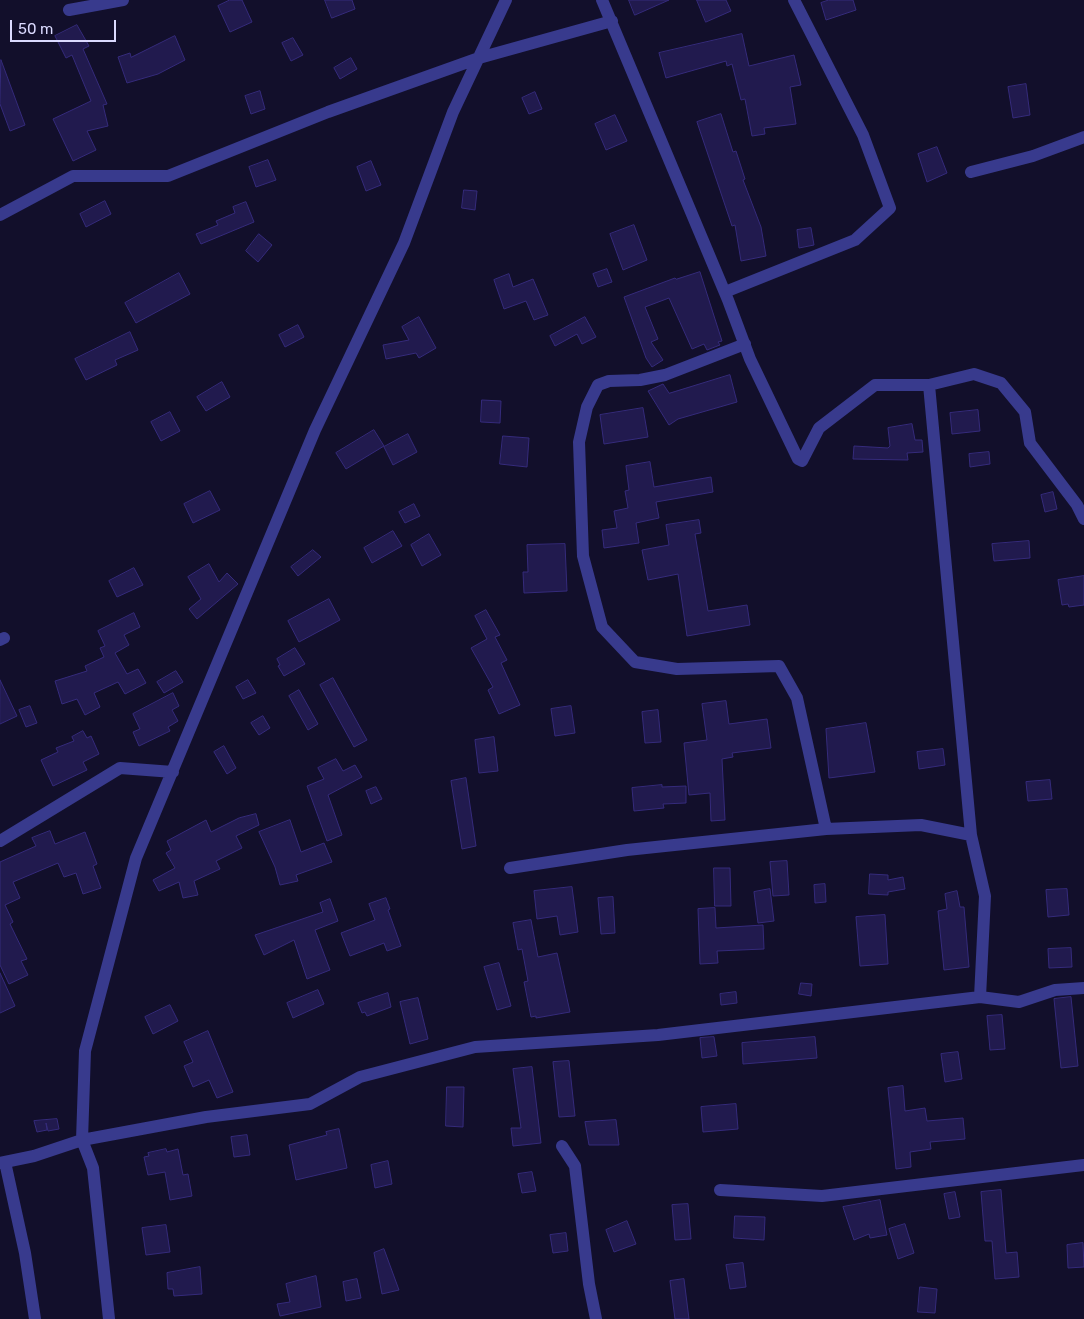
<!DOCTYPE html>
<style>
body{margin:0}
#map{position:relative;width:1084px;height:1319px;overflow:hidden;background:#120f2b;font-family:Rubik,sans-serif}
canvas{display:block}
.scale{position:absolute;left:10px;top:20px;width:106px;height:22px;box-sizing:border-box;border:2px solid #dbdaff;border-top:0;padding-left:6px;font-size:15px;line-height:18px;white-space:nowrap;color:#dbdaff;-webkit-text-stroke:4px #120f2b;paint-order:stroke}
</style>
<div id="map">
<canvas width="1084" height="1319"></canvas>
<div class="scale">50 m</div>
</div>
<script>
const g = document.querySelector('canvas').getContext('2d');
g.lineJoin = 'round';
function fillPath(path, color) { g.fillStyle = color; g.fill(path, 'evenodd'); }
function strokePath(path, color, width, dash) { g.strokeStyle = color; g.lineWidth = width; g.lineCap = dash ? 'butt' : 'round'; g.setLineDash(dash || []); g.stroke(path); }
const building = new Path2D(`
 M230,0H242L252,22L230,32L218,6Z
 M325,0H352L355,9L332,18Z
 M629,0H669L635,15Z
 M697,0H726L731,11L706,22Z
 M829,0H853L856,10L826,20L821,3Z
 M77,25L89,46L83,49L107,104L103,105L108,126L87,131L96,150L73,161L53,119L91,101L72,55L66,58L55,36Z
 M742,34L749,66L794,55L801,85L790,87L796,124L764,128L765,134L752,136L745,99L741,100L732,64L727,66L726,61L666,78L659,53Z
 M175,36L185,60L158,74L127,83L118,57L130,53L131,57Z
 M293,38L303,55L291,61L282,43Z
 M351,58L357,69L340,79L334,68Z
 M1,60L25,125L10,131L0,104Z
 M1026,84L1030,115L1013,118L1008,87Z
 M260,91L265,109L251,114L245,96Z
 M535,92L542,109L529,114L522,98Z
 M721,114L733,152L736,151L745,179L743,180L761,227L766,256L741,261L735,225L732,226L697,122Z
 M615,115L627,141L606,150L595,124Z
 M937,147L947,173L927,182L918,154Z
 M268,160L276,180L256,187L249,167Z
 M371,161L381,185L366,191L357,167Z
 M464,190L477,191L475,210L462,208Z
 M105,201L111,214L86,227L80,214Z
 M246,202L254,222L201,244L196,234L218,225L216,221L235,213L233,207Z
 M634,225L647,260L623,270L610,234Z
 M811,228L814,245L799,248L797,230Z
 M259,234L272,245L258,262L246,251Z
 M607,269L612,282L598,287L593,274Z
 M700,272L722,341L718,342L720,345L707,350L704,344L692,349L669,298L645,307L658,339L651,342L663,360L652,367L646,358L624,297L675,278L676,279Z
 M179,273L190,294L136,323L125,303Z
 M509,274L513,287L533,279L548,315L534,320L526,301L504,309L494,280Z
 M419,317L436,348L419,358L416,353L386,359L383,345L409,340L402,327Z
 M585,317L596,337L582,344L577,334L555,346L550,336Z
 M298,325L304,337L285,347L279,335Z
 M130,332L138,350L115,360L117,365L86,380L75,359Z
 M730,375L737,402L678,419L669,425L648,391L663,384L669,393Z
 M222,382L230,397L206,411L197,397Z
 M482,400L501,401L500,423L481,422Z
 M643,408L648,437L604,444L600,415Z
 M978,410L980,431L952,434L950,413Z
 M170,412L180,431L161,441L151,422Z
 M912,424L915,440H922L923,452L907,453L908,460L853,459L854,446L888,448L890,446L888,428Z
 M374,430L384,446L346,469L336,453Z
 M408,434L417,452L393,465L384,447Z
 M503,436L529,438L527,467L500,464Z
 M989,452L990,464L970,467L969,454Z
 M650,462L654,487L711,477L713,492L656,502L659,518L636,523L639,543L604,548L602,530L617,528L614,511L628,508L625,491L629,490L626,466Z
 M210,491L220,510L193,523L184,504Z
 M1053,492L1057,509L1045,512L1041,495Z
 M414,504L420,516L405,523L399,512Z
 M699,520L701,533L695,534L708,611L747,605L750,625L687,636L678,574L648,580L642,550L669,545L666,525Z
 M393,531L402,546L372,563L364,548Z
 M429,534L441,555L422,566L411,545Z
 M1029,541L1030,558L994,561L992,544Z
 M565,544L567,591L524,593L523,572H528L527,545Z
 M313,550L321,557L298,576L291,567Z
 M209,564L219,582L227,573L238,584L197,619L189,609L201,599L188,577Z
 M134,568L143,585L117,597L109,581Z
 M1084,576V605L1069,607L1068,604L1062,605L1058,580Z
 M329,599L340,620L299,642L288,621Z
 M486,610L500,635L495,637L507,660L501,663L520,705L499,714L488,690L493,687L471,648L487,639L475,616Z
 M134,613L140,627L124,635L129,645L115,653L127,674L138,669L146,683L125,694L118,682L94,693L100,707L85,715L77,699L62,704L55,681L87,671L85,666L104,657L100,648L105,646L98,631Z
 M295,648L305,664L284,676L278,666L280,665L277,659Z
 M176,671L183,682L164,693L157,682Z
 M333,678L367,740L354,747L320,685Z
 M0,680L17,716L0,724Z
 M248,680L256,693L243,699L236,687Z
 M299,690L318,724L308,730L289,696Z
 M173,693L179,706L172,710L178,721L168,727L170,731L139,746L133,732L140,729L133,714Z
 M726,701L729,724L767,719L771,748L732,753L733,757L722,759L725,820L711,821L710,793L689,795L684,743L707,740L702,704Z
 M30,706L37,723L26,727L19,710Z
 M571,706L575,733L555,736L551,709Z
 M658,710L661,742L645,743L642,712Z
 M263,716L270,728L259,735L251,723Z
 M866,723L875,772L829,778L826,729Z
 M83,731L87,738L91,736L99,754L83,762L87,770L53,786L41,760L58,752L56,748L74,741L72,737Z
 M494,737L498,771L479,773L475,740Z
 M224,746L236,768L227,774L214,752Z
 M943,749L945,765L919,769L917,752Z
 M336,759L343,771L355,765L362,777L328,795L342,835L327,841L307,786L324,779L318,768Z
 M466,778L476,846L462,849L451,781Z
 M1050,780L1052,799L1028,801L1026,782Z
 M662,785V787L686,786V803L663,804L664,808L634,811L632,788Z
 M376,787L382,799L371,804L366,791Z
 M256,814L259,825L236,836L242,848L216,861L220,869L194,881L198,895L183,898L179,882L159,891L153,880L175,868L166,853L171,850L167,841L206,820L211,832L239,818Z
 M290,820L301,852L324,843L332,862L296,875L298,881L280,885L275,867L259,832Z
 M50,831L55,844L85,832L97,864L93,866L101,888L83,894L76,873L64,877L58,863L13,882L20,898L5,905L13,922L10,924L27,959L21,961L28,975L9,984L0,965V862L36,846L32,838Z
 M787,861L789,895L773,896L770,862Z
 M714,868H730L731,906H715Z
 M870,874L888,875V880L903,877L905,889L888,892V895L869,894Z
 M825,884L826,902L815,903L814,885Z
 M572,887L578,932L560,935L557,916L537,919L534,891Z
 M770,889L774,921L758,923L754,892Z
 M1067,889L1069,915L1048,917L1046,890Z
 M957,891L960,907H964L969,967L944,970L938,911L947,909L945,894Z
 M613,897L615,933L601,934L598,898Z
 M386,898L390,909L388,910L401,946L387,951L384,943L350,956L341,933L375,920L369,904Z
 M330,899L338,921L315,930L330,970L307,979L294,940L264,955L255,935L323,912L320,903Z
 M715,908L716,928L763,925L764,949L717,951L718,963L700,964L698,909Z
 M885,915L888,964L860,966L856,917Z
 M531,920L538,957L557,953L570,1012L536,1018V1016L531,1017L524,982L528,981L522,949L518,950L513,923Z
 M1071,948L1072,967L1049,968L1048,949Z
 M499,963L511,1006L497,1010L484,967Z
 M0,973L15,1006L0,1013Z
 M801,983L812,984L811,996L799,994Z
 M318,990L324,1004L293,1018L287,1003Z
 M736,992L737,1003L721,1005L720,994Z
 M388,993L391,1007L367,1016L365,1012L362,1013L358,1003Z
 M1071,997L1078,1066L1061,1068L1054,999Z
 M418,998L428,1039L410,1044L400,1002Z
 M170,1005L178,1021L153,1034L145,1017Z
 M1002,1015L1005,1049L990,1050L987,1016Z
 M208,1031L233,1092L217,1098L209,1080L193,1087L184,1066L193,1062L184,1042Z
 M714,1037L717,1056L702,1058L700,1038Z
 M815,1037L817,1058L743,1064L742,1043Z
 M958,1052L962,1079L945,1082L941,1054Z
 M569,1061L575,1116L559,1117L553,1062Z
 M532,1067L541,1143L513,1146L511,1128H521L513,1069Z
 M903,1086L905,1111L925,1108L927,1121L963,1118L965,1139L930,1142L931,1149L910,1152L911,1167L896,1169L888,1088Z
 M447,1087H464L463,1127L446,1126Z
 M736,1104L738,1129L703,1132L701,1107Z
 M57,1119L59,1129L48,1131L46,1123L47,1130L37,1132L34,1121Z
 M616,1120L619,1145H589L585,1122Z
 M339,1129L347,1168L296,1180L289,1145L327,1135L326,1132Z
 M247,1135L250,1155L234,1157L231,1137Z
 M166,1149L167,1152L178,1149L183,1175L188,1174L192,1196L170,1200L165,1172L148,1175L144,1157L149,1156L148,1153Z
 M388,1161L392,1184L375,1188L371,1165Z
 M532,1172L536,1191L522,1193L518,1174Z
 M1001,1190L1006,1253L1017,1252L1019,1277L995,1279L992,1241H985L981,1192Z
 M955,1192L960,1217L949,1219L944,1194Z
 M880,1200L887,1235L870,1238L869,1234L854,1240L843,1207Z
 M688,1204L691,1239L675,1240L672,1205Z
 M735,1216L765,1217L764,1240L734,1238Z
 M627,1221L636,1244L614,1252L606,1230Z
 M905,1224L914,1253L898,1259L889,1229Z
 M166,1225L170,1252L146,1255L142,1228Z
 M566,1233L568,1251L553,1253L550,1235Z
 M1083,1243L1084,1267L1068,1268L1067,1245Z
 M384,1249L399,1290L382,1294L374,1253Z
 M743,1263L746,1287L730,1289L726,1265Z
 M200,1267L202,1294L174,1296L173,1289H168L167,1273Z
 M316,1276L321,1307L280,1316L277,1304L290,1302L286,1284Z
 M357,1279L361,1298L346,1301L343,1282Z
 M684,1279L689,1319H675L670,1281Z
 M920,1287L937,1289L935,1313L918,1312Z`);
fillPath(building, '#211a4e');
strokePath(building, '#352b7b', 1);
strokePath(new Path2D(`
 M602,0L728,300L750,359L798,459L802,461L819,428L875,385H929L974,374L1001,383L1025,412L1030,443L1077,505L1084,519
 M69,10L123,0
 M971,172L1033,156L1084,137
 M0,215L73,176H168L328,112L479,58L612,21
 M725,292L855,240L890,208L863,135L794,0
 M745,344L665,375L640,380L609,381L598,385L587,407L579,442L583,556L602,627L635,662L677,669L779,666L797,698L826,829
 M929,385L971,835
 M0,640L4,638
 M0,841L120,768L173,772
 M980,997L1019,1002L1055,990L1084,988
 M562,1146L575,1166L589,1284L596,1319
 M5,1162L25,1253L35,1319
 M0,1163L34,1156L82,1140L206,1117L310,1104L360,1077L475,1047L658,1035L980,997L985,896L971,835L921,825L826,829L627,850L510,868
 M720,1190L822,1196L1084,1165
 M109,1319L93,1168L82,1140L85,1051L136,858L315,430L404,243L453,112L506,0`), '#383a8d', 12);
</script>
